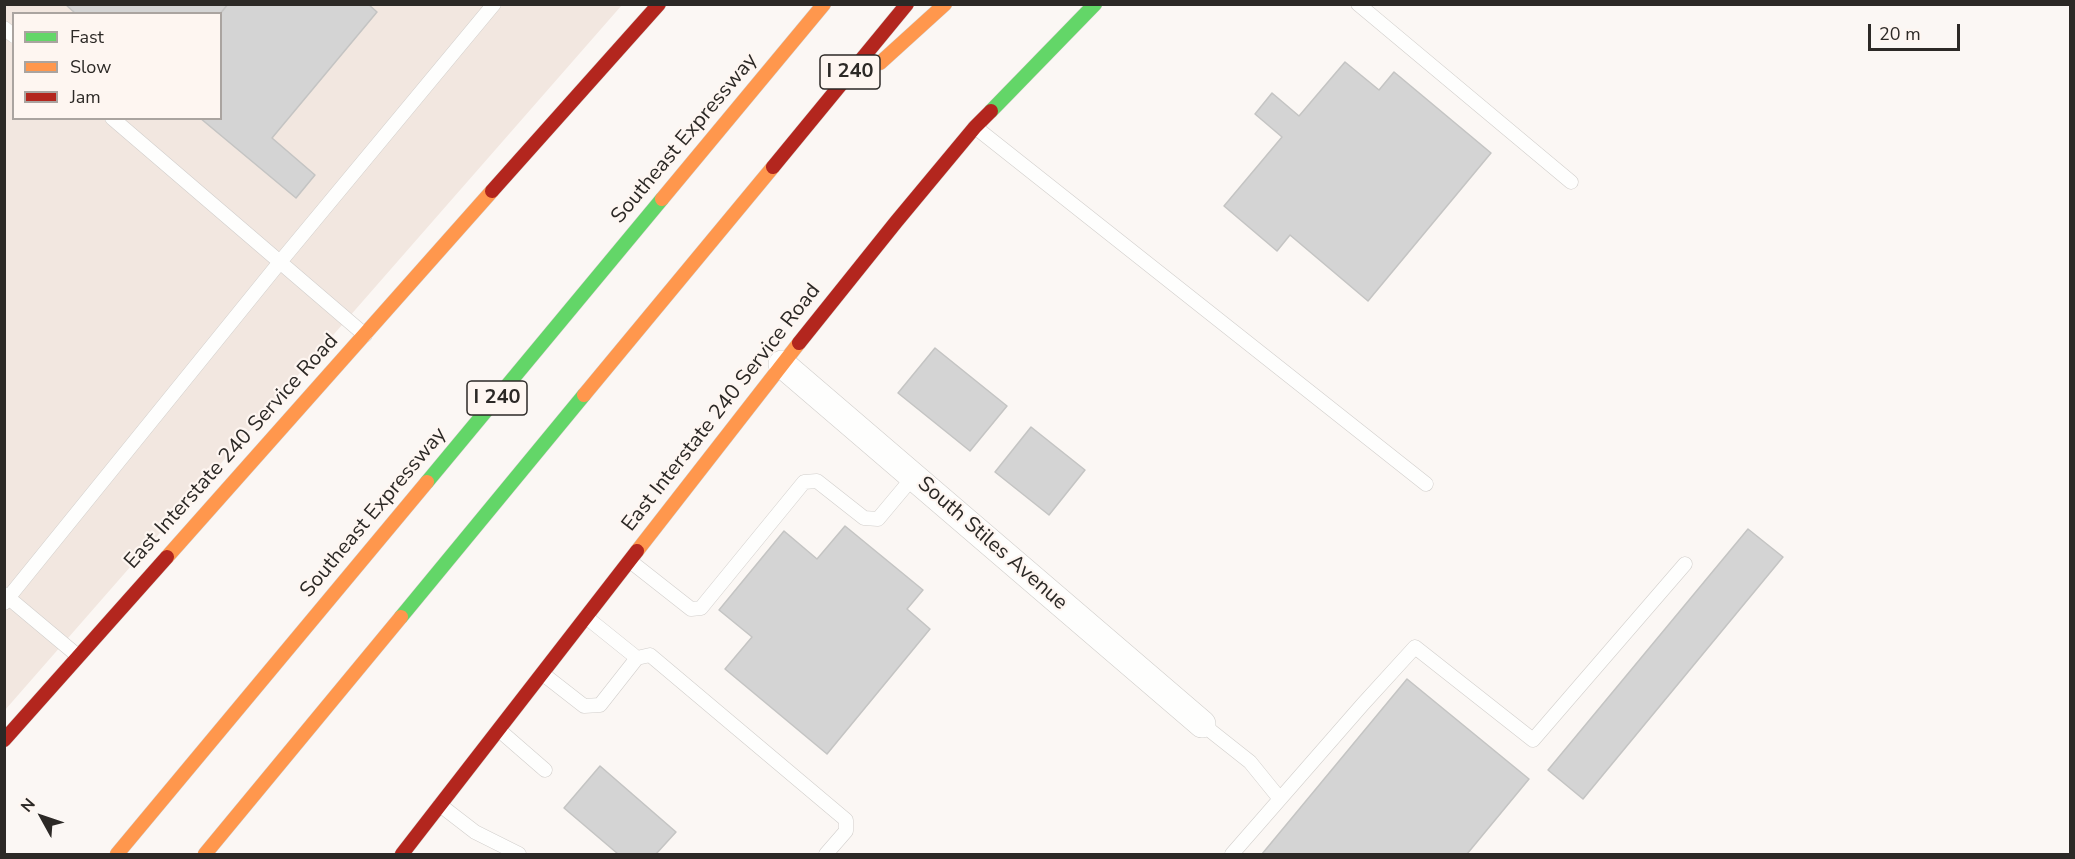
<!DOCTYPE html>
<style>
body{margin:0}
#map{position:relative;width:2075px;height:859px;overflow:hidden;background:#fbf7f4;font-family:"Nunito Sans",sans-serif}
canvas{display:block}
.frame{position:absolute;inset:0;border:6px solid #2c2926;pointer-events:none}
.legend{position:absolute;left:12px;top:12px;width:210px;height:108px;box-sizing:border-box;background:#fef6f1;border:2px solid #aaa4a0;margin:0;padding:8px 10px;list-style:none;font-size:18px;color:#2c2926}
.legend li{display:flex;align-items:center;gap:12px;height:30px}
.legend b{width:30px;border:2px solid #aaa4a0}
.north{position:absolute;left:12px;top:787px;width:60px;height:60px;-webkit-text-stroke:4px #fef6f1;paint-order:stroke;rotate:310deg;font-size:16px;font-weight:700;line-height:24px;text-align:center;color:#2c2926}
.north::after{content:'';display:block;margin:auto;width:21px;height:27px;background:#2c2926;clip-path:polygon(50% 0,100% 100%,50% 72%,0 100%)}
.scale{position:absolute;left:1868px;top:24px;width:92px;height:27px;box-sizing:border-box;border:3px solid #2c2926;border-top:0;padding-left:8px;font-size:18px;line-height:21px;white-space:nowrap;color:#2c2926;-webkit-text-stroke:4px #fef6f1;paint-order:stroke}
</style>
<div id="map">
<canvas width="2075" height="859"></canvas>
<div class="frame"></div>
<ul class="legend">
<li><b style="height:8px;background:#63d668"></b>Fast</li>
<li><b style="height:8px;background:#ff974d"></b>Slow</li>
<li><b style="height:8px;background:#b3261e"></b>Jam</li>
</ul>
<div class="north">N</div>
<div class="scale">20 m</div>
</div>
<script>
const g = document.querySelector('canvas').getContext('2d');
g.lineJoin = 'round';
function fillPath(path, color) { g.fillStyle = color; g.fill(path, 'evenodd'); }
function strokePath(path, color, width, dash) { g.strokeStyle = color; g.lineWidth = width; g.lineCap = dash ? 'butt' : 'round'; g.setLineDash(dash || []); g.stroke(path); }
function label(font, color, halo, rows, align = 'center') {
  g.font = font + ' "Nunito Sans",sans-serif'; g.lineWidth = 4.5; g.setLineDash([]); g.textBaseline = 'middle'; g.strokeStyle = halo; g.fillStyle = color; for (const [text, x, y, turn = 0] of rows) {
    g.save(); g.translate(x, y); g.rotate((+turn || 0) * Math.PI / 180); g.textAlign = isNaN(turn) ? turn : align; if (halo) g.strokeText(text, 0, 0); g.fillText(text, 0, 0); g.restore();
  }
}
fillPath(new Path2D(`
 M5,5H622L5,710ZM14,14H220V118H14Z`), '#f2e7e0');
const building = new Path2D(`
 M65,4H228L220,14H76Z
 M228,4H368L377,12L272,138L315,175L296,198L200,118H220V14Z
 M1345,62L1379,90L1394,72L1491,153L1368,301L1290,235L1277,251L1224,206L1282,137L1255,114L1272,93L1299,116Z
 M935,348L1007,406L970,451L898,393Z
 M1031,427L1085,470L1049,515L995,472Z
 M845,526L923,590L907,609L930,629L827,754L725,669L752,637L719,610L784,531L817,559Z
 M1748,529L1783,557L1583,799L1548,770Z
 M1407,679L1529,779L1467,854H1262Z
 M600,766L676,832L656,854H618L564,808Z`);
fillPath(building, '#d4d4d4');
strokePath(building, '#c4c4c3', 1.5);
const lane = new Path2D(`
 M1358,4L1571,182
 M4,28L14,36
 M112,118L365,335
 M975,127L1426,484
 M630,561L691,609L701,608L804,482L817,481L864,518L878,519L914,476
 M4,594L78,656
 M4,603L280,262L494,4
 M637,658L650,655L846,820V831L826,854
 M543,674L584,706L600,705L637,658L586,617
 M1202,724L1250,762L1280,799L1232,854
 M499,730L545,770
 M1280,799L1363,704L1415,647L1533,740L1685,564
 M440,805L475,832L519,854`);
const street = new Path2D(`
 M782,364L1202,724`);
const fast = new Path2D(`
 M991,111L1095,4
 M427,482L662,199
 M401,617L584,395`);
const slow = new Path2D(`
 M880,63L945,4
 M662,199L824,4
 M584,395L773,167
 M637,551L799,343
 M167,557L492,191
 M117,854L427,482
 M205,854L401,617`);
const jam = new Path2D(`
 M773,167L907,4
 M492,191L659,4
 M799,343L896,222L975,127L991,111
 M4,740L167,557
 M402,854L637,551`);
strokePath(lane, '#d1cecb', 15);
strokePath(street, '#d1cecb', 28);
strokePath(fast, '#d1cecb', 15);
strokePath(slow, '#d1cecb', 15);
strokePath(jam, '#d1cecb', 15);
strokePath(lane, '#fefefd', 14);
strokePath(street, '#fefefd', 27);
strokePath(fast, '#63d668', 14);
strokePath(slow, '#ff974d', 14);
strokePath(jam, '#b3261e', 14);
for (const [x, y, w] of [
 [850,72,60],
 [497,398,60]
]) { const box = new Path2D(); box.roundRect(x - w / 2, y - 17, w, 34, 4.5); g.fillStyle = '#fef6f1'; g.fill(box); strokePath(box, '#2c2926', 1.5); }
label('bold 20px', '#2c2926', null, [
 ["I 240",850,72],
 ["I 240",497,398]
]);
label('21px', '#2c2926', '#fef6f1', [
 ["Southeast Expressway",685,139,-50],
 ["East Interstate 240 Service Road",722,408,-52],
 ["East Interstate 240 Service Road",232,452,-48],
 ["Southeast Expressway",374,513,-50],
 ["South Stiles Avenue",992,544,41]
]);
</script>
